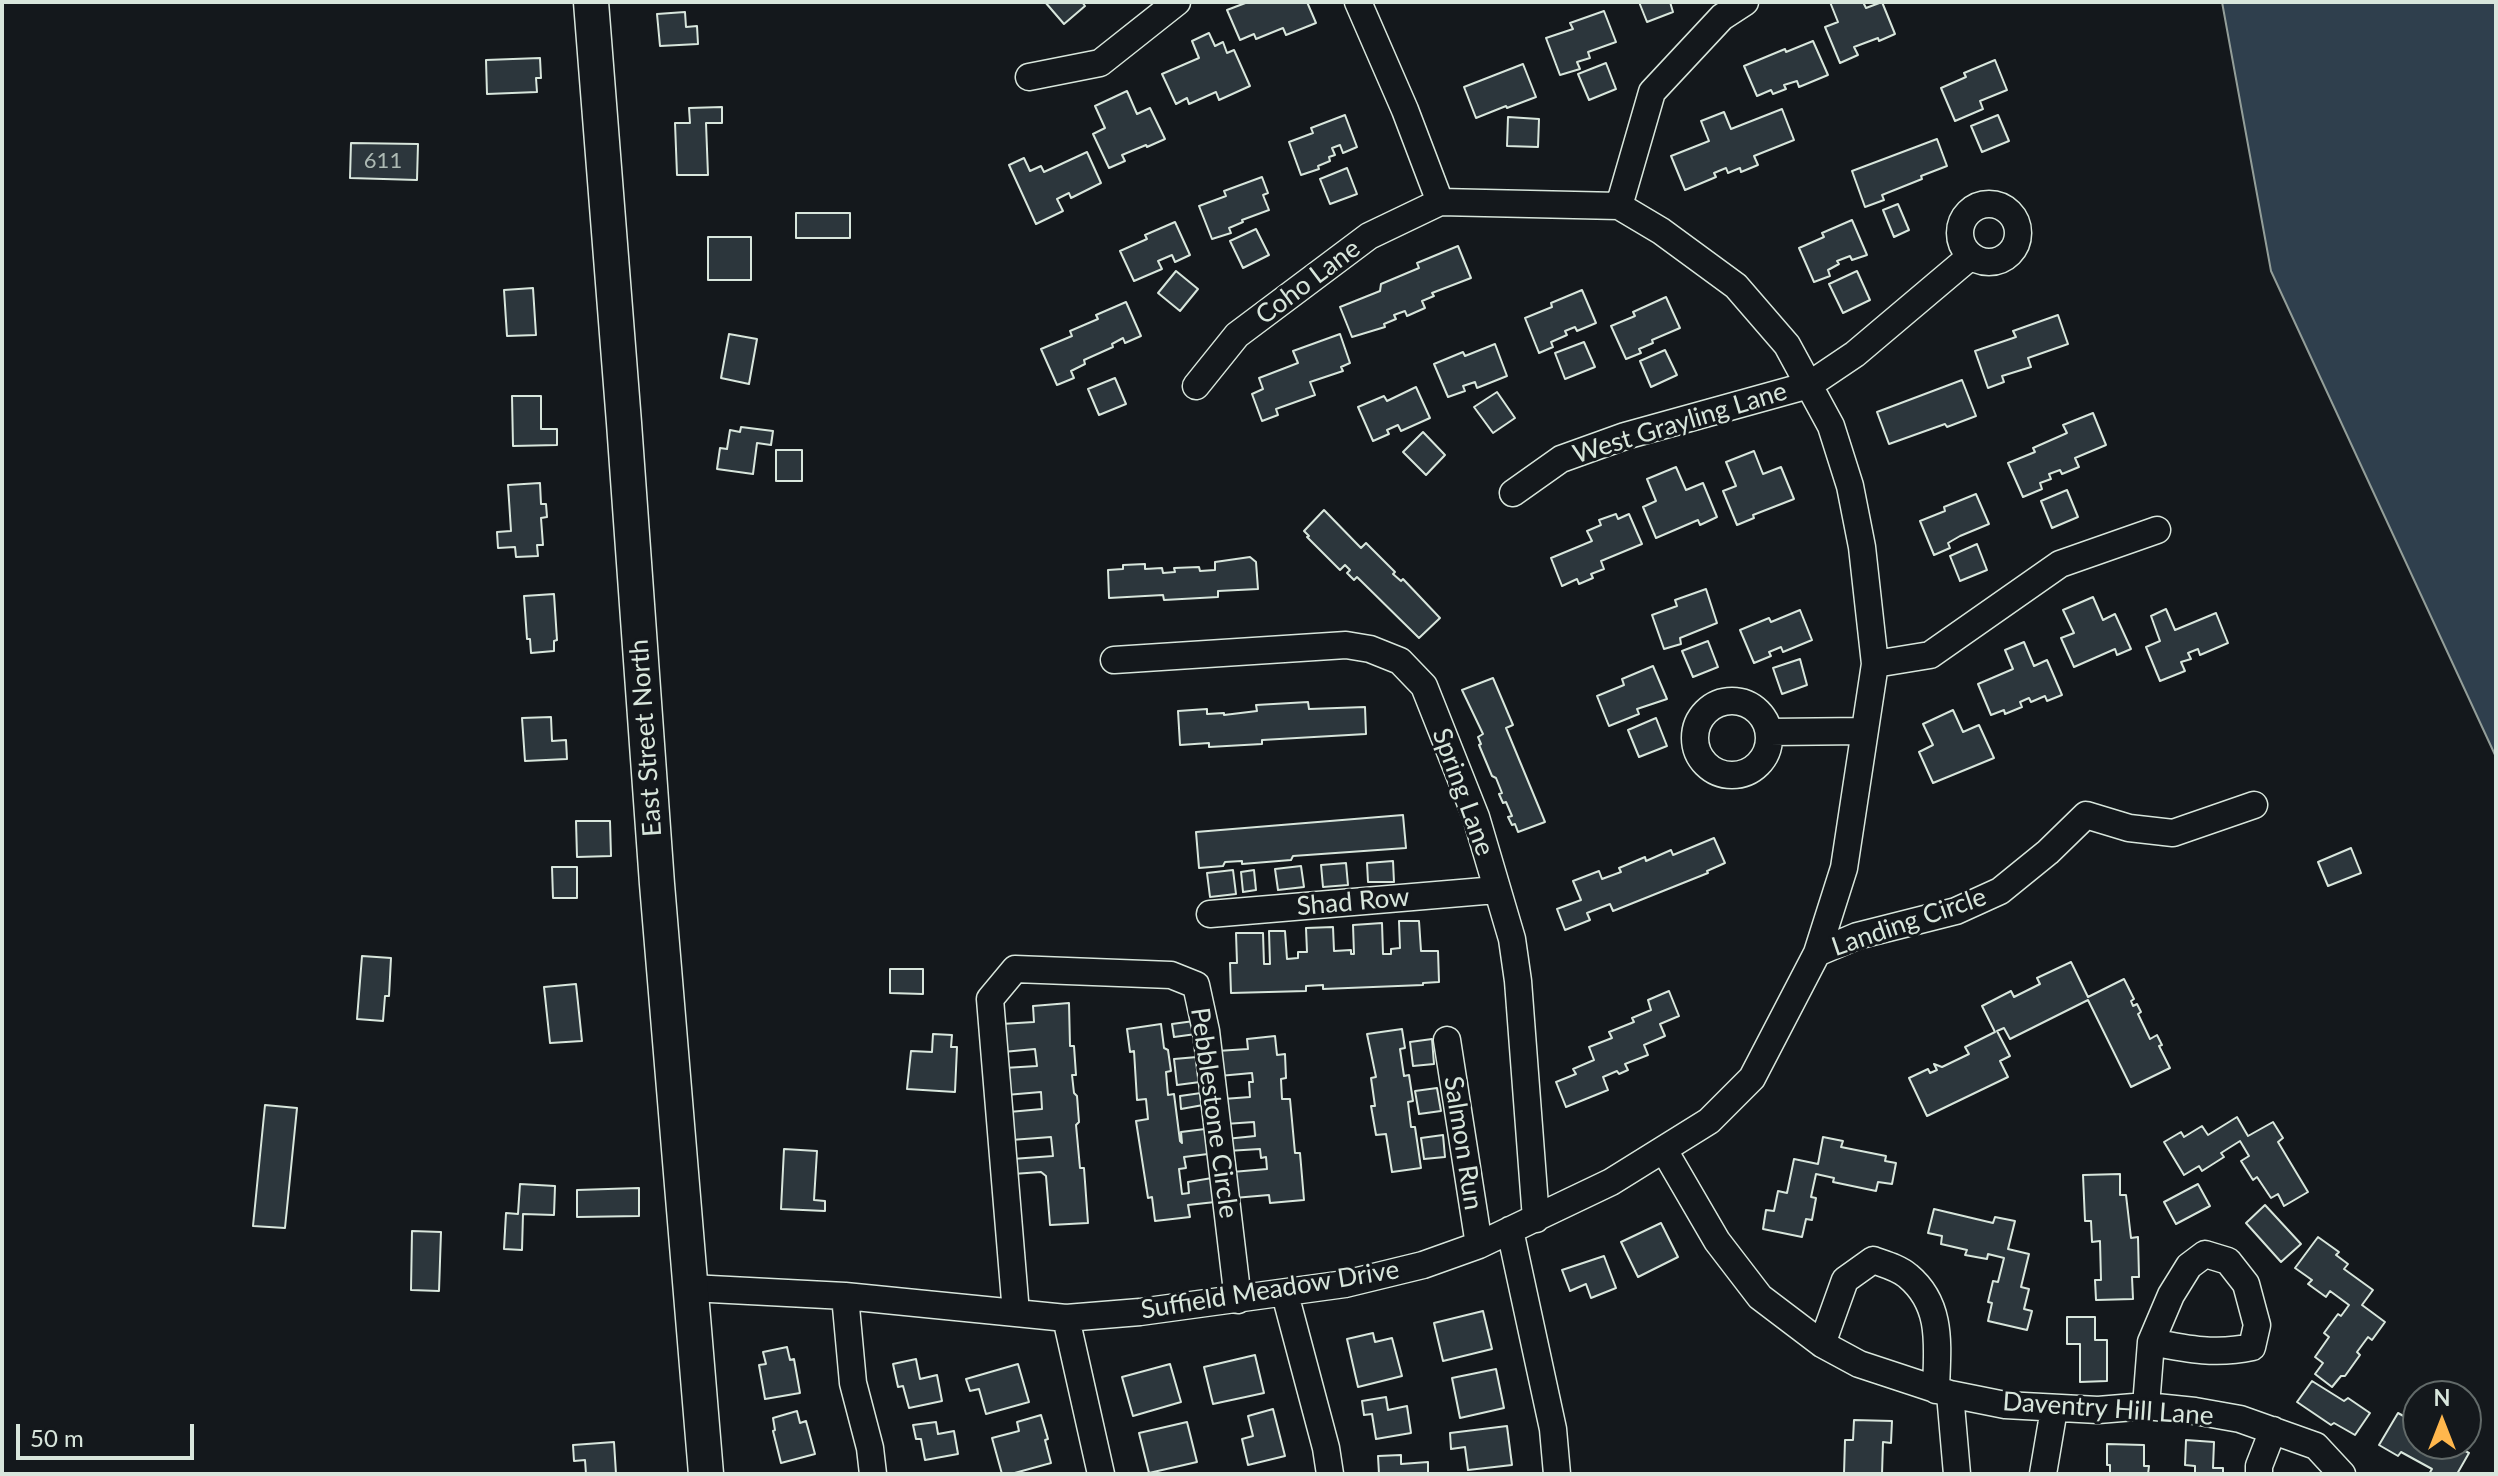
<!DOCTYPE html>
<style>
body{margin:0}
#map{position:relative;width:2498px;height:1476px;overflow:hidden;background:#14181c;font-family:Lato,sans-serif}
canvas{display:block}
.frame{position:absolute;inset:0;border:4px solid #d8e6dc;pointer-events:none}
.north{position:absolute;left:2402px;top:1380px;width:80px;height:80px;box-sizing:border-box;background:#14181c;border:2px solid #626a69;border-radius:50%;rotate:0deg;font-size:22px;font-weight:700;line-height:32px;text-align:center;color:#d8e6dc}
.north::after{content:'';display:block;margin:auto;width:28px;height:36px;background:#ffb74d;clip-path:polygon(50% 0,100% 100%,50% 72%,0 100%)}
.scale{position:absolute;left:16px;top:1424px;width:178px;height:36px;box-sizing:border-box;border:4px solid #d8e6dc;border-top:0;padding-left:10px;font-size:24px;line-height:28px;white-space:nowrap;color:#d8e6dc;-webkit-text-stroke:6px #14181c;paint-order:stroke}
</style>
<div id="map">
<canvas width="2498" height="1476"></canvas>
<div class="frame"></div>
<div class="north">N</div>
<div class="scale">50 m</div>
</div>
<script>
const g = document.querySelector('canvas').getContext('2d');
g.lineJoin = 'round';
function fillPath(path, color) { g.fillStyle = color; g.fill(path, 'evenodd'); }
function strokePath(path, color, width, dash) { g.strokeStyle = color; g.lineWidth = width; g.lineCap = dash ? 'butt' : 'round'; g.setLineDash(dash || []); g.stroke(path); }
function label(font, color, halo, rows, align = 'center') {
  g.font = font + ' Lato,sans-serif'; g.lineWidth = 6; g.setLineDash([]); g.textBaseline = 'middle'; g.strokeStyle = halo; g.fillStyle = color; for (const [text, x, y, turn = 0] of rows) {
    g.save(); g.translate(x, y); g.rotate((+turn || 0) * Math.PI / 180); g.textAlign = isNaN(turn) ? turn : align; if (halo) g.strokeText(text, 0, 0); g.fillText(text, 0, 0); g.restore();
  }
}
const water = new Path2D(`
 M2222,2H2496V757L2271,271Z`);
fillPath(water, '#2f3f4d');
strokePath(water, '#939e99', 2);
const building = new Path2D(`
 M1045,2H1082L1085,6L1064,24Z
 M1248,2H1307L1316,23L1286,35L1283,28L1256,39L1254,34L1240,40L1227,10Z
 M1639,2H1670L1673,12L1647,22Z
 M1830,2H1863L1866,8L1882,2L1895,34L1879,41L1878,38L1854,47L1858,55L1840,63L1825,27L1838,22Z
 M1604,11L1616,42L1588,52L1590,58L1577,62L1580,69L1560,75L1546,38L1573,29L1570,23Z
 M685,12L686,27L697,26L698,44L660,46L657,14Z
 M1209,33L1215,46L1223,42L1227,53L1234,50L1250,86L1219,100L1216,92L1189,104L1187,98L1176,104L1162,74L1199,58L1192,41Z
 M1813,41L1828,75L1799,87L1797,81L1784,85L1786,89L1773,94L1771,90L1757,96L1744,66L1785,49L1786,52Z
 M540,58L541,78H536L537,92L487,94L486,60Z
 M1995,60L2007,90L1980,101L1983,109L1955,121L1941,88L1966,77L1964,73Z
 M1606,63L1616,89L1589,100L1578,74Z
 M1523,64L1536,97L1507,108L1506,106L1476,118L1464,87Z
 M1127,91L1137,114L1150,108L1165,139L1147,147L1146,145L1122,155L1125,161L1109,168L1093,134L1105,128L1095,106Z
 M722,107V123H706L708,175H677L675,123H690L689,108Z
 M1782,109L1794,140L1754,156L1758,165L1741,172L1740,168L1728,173L1726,168L1714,173L1716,177L1685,190L1671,156L1709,141L1701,121L1724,112L1731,129Z
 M1345,115L1357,147L1343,153L1340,145L1332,148L1335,155L1329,157L1330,161L1318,166L1319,169L1301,175L1289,142L1313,133L1311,128Z
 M1998,115L2009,141L1982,152L1971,126Z
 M1508,117L1539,119L1538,147L1507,146Z
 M1937,139L1947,166L1921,176L1922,179L1882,195L1884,200L1865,207L1852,171Z
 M351,143L418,144L417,180L350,178Z
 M1087,152L1101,183L1071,198L1069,193L1057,199L1063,211L1036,224L1009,165L1024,158L1030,171L1041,166L1044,172Z
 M1347,168L1357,194L1330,204L1320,179Z
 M1262,177L1268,193L1263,195L1269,210L1242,220L1243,222L1229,228L1231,233L1212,239L1199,206L1226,196L1224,191Z
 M1898,204L1909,230L1894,237L1883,210Z
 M796,213H850V238H796Z
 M1852,220L1867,255L1852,260L1850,256L1837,261L1839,264L1828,270L1830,276L1814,282L1799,248L1824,237L1822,233Z
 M1175,222L1190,255L1175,262L1172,255L1158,261L1162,269L1134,281L1120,251L1147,239L1145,235Z
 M1256,229L1269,255L1243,268L1230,241Z
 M708,237H751V280H708Z
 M1458,246L1471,278L1432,293L1434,296L1422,301L1425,308L1407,316L1405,311L1394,315L1396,319L1384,324L1385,327L1352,337L1340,307L1380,291L1381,284L1419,268L1417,263Z
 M1176,271L1198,289L1180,311L1158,293Z
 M1857,271L1870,300L1843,313L1829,284Z
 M533,288L536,335L507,336L504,290Z
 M1582,290L1596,323L1577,331L1575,327L1565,331L1567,335L1551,342L1553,347L1539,353L1525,318L1552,307L1551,303Z
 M1666,297L1680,328L1652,340L1653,343L1639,349L1641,353L1626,359L1611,326L1635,316L1633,312Z
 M1126,302L1141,336L1125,343L1123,338L1112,344L1113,347L1084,360L1085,364L1071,371L1074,378L1057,385L1041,349L1072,336L1070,331L1098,319L1096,315Z
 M2058,315L2068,344L2028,358L2031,367L2002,376L2004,382L1988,388L1975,351L2016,337L2013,331Z
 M729,334L757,339L749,384L721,378Z
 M1340,334L1350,363L1341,367L1343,371L1310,382L1315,395L1276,409L1278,415L1262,421L1252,394L1263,389L1259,378L1298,363L1293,351Z
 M1584,342L1595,367L1565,379L1555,353Z
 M1495,344L1507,376L1477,388L1475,382L1463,386L1465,391L1448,397L1434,364L1463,352L1465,356Z
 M1665,350L1677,375L1651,387L1640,361Z
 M1115,378L1126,404L1099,415L1088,389Z
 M1962,380L1976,416L1947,427L1945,424L1889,444L1877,412Z
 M1416,387L1430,418L1401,431L1398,425L1387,430L1389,434L1373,441L1358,407L1384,396L1387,401Z
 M1497,392L1515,418L1493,433L1474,407Z
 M512,396H541V429H557V445L513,446Z
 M2093,413L2106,445L2075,458L2079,467L2062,474L2060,470L2049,474L2051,479L2040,483L2042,489L2023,497L2008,463L2035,452L2033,448L2067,433L2063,425Z
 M741,427L773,431L771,445L757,443L753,474L717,469L720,448L727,449L730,430L740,432Z
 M1423,432L1445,455L1426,475L1403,452Z
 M776,450H802V481H776Z
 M1754,451L1763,474L1781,467L1794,499L1753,515L1754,518L1737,525L1723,491L1736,486L1726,462Z
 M1676,467L1686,490L1703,483L1717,517L1700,525L1698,520L1656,538L1643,507L1656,501L1647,479Z
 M540,483L541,504H546L547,517L541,518L543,545H537L538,556L516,557L515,547L498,548L497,532L511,531L508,485Z
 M2067,490L2078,517L2052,528L2041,501Z
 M1976,494L1989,524L1960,536L1948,543L1950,548L1934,555L1920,521L1945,511L1944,507Z
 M1324,510L1361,548L1366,543L1395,572L1393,574L1401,581L1403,579L1440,618L1419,638L1357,577L1354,580L1347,573L1350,570L1345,565L1340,570L1307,537L1309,536L1304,531Z
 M1616,514L1618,519L1629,514L1642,544L1601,561L1604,569L1591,574L1593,578L1579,584L1577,579L1562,586L1551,558L1592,541L1587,531L1601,525L1599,520Z
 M1977,544L1987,570L1960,581L1950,556Z
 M1250,557L1256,562L1258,589L1218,591V597L1164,600L1163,595L1109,598L1108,570L1123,569V565L1145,564V569L1162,568L1163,573L1175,572L1174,568L1199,567L1200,571L1215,570V562Z
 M1706,589L1717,623L1680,638L1681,644L1664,649L1652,615L1677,606L1675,600Z
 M554,594L557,640L554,641V651L531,653L530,639H527L524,596Z
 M2093,597L2103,620L2115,614L2131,649L2117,655L2115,649L2074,667L2061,638L2074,633L2063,610Z
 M2166,609L2175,630L2216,613L2228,643L2200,655L2198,649L2188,653L2191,659L2181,662L2185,671L2160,681L2146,647L2160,641L2151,616Z
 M1800,610L1812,640L1783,652L1781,647L1769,652L1771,656L1754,663L1740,630L1769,618L1771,622Z
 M1708,641L1718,667L1693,677L1682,651Z
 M2024,642L2034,666L2047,660L2062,695L2047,701L2045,696L2031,702L2029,698L2020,702L2022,707L2005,714L2004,710L1991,715L1978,684L2013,669L2005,650Z
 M1800,659L1807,685L1782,694L1773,668Z
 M1653,666L1667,699L1637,709L1639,714L1609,726L1597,696L1624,685L1622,679Z
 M1493,678L1513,725L1506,728L1545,822L1518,832L1515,824L1512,825L1508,817L1512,816L1506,802L1503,803L1499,794L1502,793L1496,778L1492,776L1479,745L1481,744L1478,737L1483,734L1462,690Z
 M1308,702L1309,709L1365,707L1366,734L1262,740V744L1209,747V743L1180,745L1178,711L1207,709V714L1224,713V715L1257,711L1256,705Z
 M1953,710L1963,732L1979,725L1994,758L1933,783L1919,752L1933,745L1923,724Z
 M551,717L552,741L566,740L567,759L525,761L522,718Z
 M1656,718L1667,746L1639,757L1628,730Z
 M1403,815L1406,848L1293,856L1291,860L1242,864V861L1225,862L1223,866L1199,868L1196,832Z
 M576,821H610L611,856L577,857Z
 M1714,838L1725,863L1707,871L1708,873L1613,911L1610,904L1587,913L1590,920L1565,930L1557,909L1581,900L1573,881L1599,871L1602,879L1621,872L1619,868L1645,857L1646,861L1671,850L1673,855Z
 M2351,848L2361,873L2328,886L2318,862Z
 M1393,861L1394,882H1368L1367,863Z
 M1346,863L1348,885L1323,887L1321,865Z
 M1301,866L1304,887L1278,890L1275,869Z
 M552,867H577V898H553Z
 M1233,870L1236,894L1210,897L1207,873Z
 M1254,870L1256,890L1243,892L1241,872Z
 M1399,921H1419L1421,951H1438L1439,982L1423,983V985L1323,989V985L1306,986V991L1231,993L1230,963H1237L1236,933H1263L1264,964H1270L1269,931H1285L1287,959L1298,958V952H1307L1306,928L1333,927L1334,951L1351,950V954H1354L1353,925L1382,923L1383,954H1391V949L1400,948Z
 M362,956L391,958L389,996H385L383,1021L357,1019Z
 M2071,962L2088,997L2124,979L2134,999L2131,1001L2133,1006L2137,1004L2141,1012L2138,1014L2150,1039L2157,1035L2162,1045L2159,1046L2170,1068L2131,1087L2088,1000L2010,1039L2004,1028L1997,1031L2010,1056L2000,1061L2008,1077L1927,1116L1909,1078L1928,1069L1930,1073L1937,1070L1934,1064L1942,1067L1969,1054L1965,1047L1995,1032L1982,1006L2011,991L2014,997L2040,984L2037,978Z
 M890,969H923V994L890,993Z
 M576,984L582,1041L550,1043L544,987Z
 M1669,991L1679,1016L1660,1024L1665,1036L1644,1045L1648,1055L1625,1064L1628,1070L1619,1074L1617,1071L1603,1077L1608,1090L1566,1107L1556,1082L1576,1074L1573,1069L1594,1060L1589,1047L1612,1038L1609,1032L1634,1022L1632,1018L1651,1010L1648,1000Z
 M1069,1003L1070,1046H1074L1076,1075H1072L1074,1093L1077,1096L1079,1122L1076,1125L1080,1168H1084L1088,1223L1050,1225L1046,1176L1041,1172L1013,1174L1012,1159L1053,1156L1051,1137L1011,1140L1009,1112L1042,1109L1041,1092L1006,1095L1004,1068L1037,1066L1035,1049L1003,1052L1001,1024L1034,1022L1033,1006Z
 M1194,1021L1196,1034L1174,1037L1172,1024Z
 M1161,1024L1164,1048L1168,1050L1171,1071L1166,1072L1168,1095L1174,1094L1180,1141L1182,1143L1181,1132L1205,1129L1208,1154L1184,1157L1186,1168L1179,1169L1182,1194L1189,1193L1188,1182L1212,1178L1215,1202L1188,1205L1190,1217L1155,1221L1152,1197L1148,1198L1136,1121L1148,1119L1146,1099L1137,1100L1134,1051L1130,1052L1127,1029Z
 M1402,1029L1405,1048L1400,1049L1404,1076L1409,1075L1413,1101L1408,1102L1411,1127H1415L1421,1168L1392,1172L1386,1134L1376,1135L1371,1106H1375L1371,1078L1376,1077L1367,1034Z
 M933,1034L952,1035L951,1047H957L955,1092L907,1089L911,1051L932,1052Z
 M1275,1036L1277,1055L1285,1054L1286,1078L1281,1079L1282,1099H1290L1295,1153H1300L1304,1200L1270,1203L1269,1195L1234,1198L1232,1172L1267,1169L1266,1157L1261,1158L1260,1149L1227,1151L1226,1139L1255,1136L1254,1122L1225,1124L1223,1099L1250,1097L1249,1082H1253L1252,1073L1219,1076L1217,1051L1248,1049L1247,1039Z
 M1432,1039L1434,1064L1413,1066L1410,1042Z
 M1197,1057L1200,1082L1177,1085L1174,1059Z
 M1437,1088L1441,1111L1419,1114L1415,1091Z
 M1201,1093L1203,1105L1181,1109L1180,1096Z
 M265,1105L297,1108L285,1228L253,1226Z
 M2237,1117L2248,1136L2273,1122L2283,1138L2278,1142L2308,1192L2284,1206L2278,1194L2271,1198L2257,1177L2253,1180L2241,1161L2249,1156L2240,1141L2221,1153L2224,1157L2202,1171L2199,1166L2184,1175L2164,1142L2181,1132L2184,1137L2202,1126L2208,1135Z
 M1443,1135L1445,1157L1424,1159L1421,1138Z
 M1823,1137L1843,1141L1841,1147L1886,1156L1885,1161L1896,1163L1892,1184L1878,1182L1876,1191L1833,1182L1834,1178L1816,1174L1811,1197L1816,1198L1812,1220L1806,1219L1802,1237L1763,1229L1766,1210L1774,1211L1778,1191L1787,1193L1794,1159L1818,1164Z
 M784,1149L817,1151L814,1200L825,1201V1211L781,1209Z
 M2120,1174V1195H2126L2131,1238L2138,1237L2139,1277H2132L2133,1299L2096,1300L2095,1280H2101L2100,1241L2092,1242L2091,1221H2085L2083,1175Z
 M520,1184L555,1186L554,1215L523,1214L522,1250L504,1249L506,1213L518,1214Z
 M2198,1184L2210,1206L2176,1224L2164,1202Z
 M639,1188V1216L577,1217V1190Z
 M2265,1205L2301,1244L2281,1262L2246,1223Z
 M1934,1209L1993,1223L1995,1217L2015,1221L2008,1249L2029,1254L2021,1287L2029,1289L2024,1309L2032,1311L2027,1330L1988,1321L1992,1303L1988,1302L1993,1281L1998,1282L2004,1258L1988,1254L1987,1259L1965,1255L1967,1250L1941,1244L1942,1236L1928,1233Z
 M1661,1223L1678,1257L1638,1277L1621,1242Z
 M412,1231L441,1232L439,1291L411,1290Z
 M2318,1237L2339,1252L2336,1255L2348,1264L2344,1269L2373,1290L2362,1305L2385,1322L2372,1340L2368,1337L2357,1352L2360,1355L2345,1376H2341L2332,1387L2315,1374L2323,1363L2315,1357L2329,1337L2324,1333L2338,1314L2341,1316L2349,1305L2330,1291L2326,1297L2308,1284L2312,1280L2295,1268Z
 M1604,1256L1616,1288L1591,1298L1586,1284L1570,1291L1562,1270Z
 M1483,1311L1492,1349L1443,1361L1434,1323Z
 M2067,1317H2095V1340H2107V1381L2080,1382V1344H2067Z
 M1373,1333L1375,1342L1392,1338L1402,1376L1358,1387L1347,1339Z
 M787,1347L790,1360L794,1359L800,1393L765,1399L759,1365L766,1364L763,1352Z
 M1255,1355L1264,1393L1213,1404L1204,1367Z
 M916,1359L920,1379L937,1375L942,1401L909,1408L903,1386L898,1387L893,1364Z
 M1018,1364L1029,1402L986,1414L979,1389L970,1391L966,1379Z
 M1170,1364L1181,1402L1133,1416L1122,1377Z
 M1496,1369L1504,1408L1460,1418L1452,1378Z
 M2312,1381L2344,1401L2348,1398L2370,1413L2355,1435L2334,1423L2331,1425L2297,1402Z
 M1386,1397L1388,1410L1407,1406L1411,1433L1376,1439L1372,1414L1364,1415L1362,1401Z
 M1273,1409L1285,1456L1248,1465L1242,1439L1253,1436L1248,1416Z
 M797,1411L800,1423L806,1421L815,1454L781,1463L773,1431L775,1430L773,1418Z
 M2398,1413L2418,1424V1444H2452L2469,1453L2457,1474H2429L2432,1469L2401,1452L2398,1456L2379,1445Z
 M1041,1415L1048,1439L1045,1440L1051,1463L1011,1474H1002L992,1438L1019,1431L1017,1422Z
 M1854,1420L1892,1421L1891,1443L1883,1442L1882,1474H1844L1845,1440H1853Z
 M936,1422L938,1434L954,1431L958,1454L925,1460L921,1439H916L913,1425Z
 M1187,1422L1197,1462L1149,1473L1139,1433Z
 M1507,1426L1512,1465L1468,1470L1465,1447L1451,1449L1450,1433Z
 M2186,1440L2214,1442L2213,1468H2223V1474H2195V1466L2185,1465Z
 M614,1442L616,1474H586L585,1460L574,1461L573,1445Z
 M2107,1444L2144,1445V1466H2149L2148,1474H2110V1465H2107Z
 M1401,1455V1464L1428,1462V1474H1379L1378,1456Z`);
fillPath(building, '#2c363c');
strokePath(building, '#d8e6dc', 2);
const minor = new Path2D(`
 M1029,77L1100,63L1177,2
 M1960 233a29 29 0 1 1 58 0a29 29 0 1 1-58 0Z
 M1619,206L1652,92L1722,17L1745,2
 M1196,386L1237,335L1369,236L1440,202
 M1513,493L1561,459L1625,436L1809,385L1855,354L1971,256
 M1114,660L1346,645L1370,649L1400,661L1424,686L1476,817L1512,939L1518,981L1536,1219
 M1875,664L1930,655L2060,564L2157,530
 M1695 738a37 37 0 1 1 74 0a37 37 0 1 1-74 0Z
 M1770,732L1864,731
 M1210,914L1496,890
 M1817,953L1857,936L1956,911L2000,891L2048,852L2086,815L2129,828L2173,833L2254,805
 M1447,1040L1479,1245
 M1664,1150L1717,1241L1760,1297L1822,1344L1859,1364L1950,1394L2005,1405L2098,1410L2146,1406L2195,1411L2240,1419L2316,1446L2342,1474
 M1510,1230L1553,1429L1557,1474
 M691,1288L845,1296L1066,1318L1140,1312L1345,1284L1423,1265L1479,1245L1611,1182L1709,1121L1752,1078L1817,953L1844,868L1875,664L1862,547L1850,486L1831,426L1787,345L1736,286L1661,231L1619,206L1440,202L1405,110L1358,2
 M1285,1294L1326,1448L1330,1474
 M845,1296L853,1383L870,1448L873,1474
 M1016,1313L990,999L1015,969L1171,975L1196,985L1206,1031L1238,1300
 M1066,1318L1101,1474
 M1822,1344L1845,1280L1873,1260C1884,1264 1899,1268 1908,1276C1944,1306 1937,1348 1936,1390
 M1950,1394L1957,1474
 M2146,1406L2151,1342L2171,1295L2189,1266L2205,1254L2228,1261L2246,1284L2257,1325L2252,1347C2216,1355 2187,1349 2151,1342
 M2043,1474L2054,1409
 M2259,1474V1466L2273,1430`);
const major = new Path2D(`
 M591,2L624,423L657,884L706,1474`);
strokePath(minor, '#d8e6dc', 29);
strokePath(major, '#d8e6dc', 37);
strokePath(minor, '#14181c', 26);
strokePath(major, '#14181c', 34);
label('22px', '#adbab4', null, [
 ["611",383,161]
]);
label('26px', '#d8e6dc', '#14181c', [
 ["Coho Lane",1308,282,-37],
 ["West Grayling Lane",1680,423,-17],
 ["East Street North",646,738,-94],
 ["Spring Lane",1463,792,70],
 ["Shad Row",1353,902,-5],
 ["Landing Circle",1909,922,-19],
 ["Pebblestone Circle",1214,1113,82],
 ["Salmon Run",1463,1143,81],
 ["Suffield Meadow Drive",1270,1290,-9],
 ["Daventry Hill Lane",2108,1409,4]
]);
</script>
